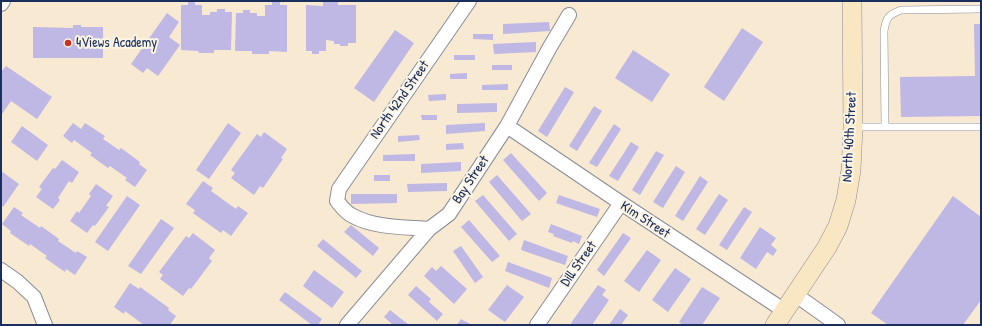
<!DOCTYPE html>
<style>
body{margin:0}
#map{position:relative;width:982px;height:326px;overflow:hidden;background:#f8e9d2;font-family:"Patrick Hand",sans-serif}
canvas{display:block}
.frame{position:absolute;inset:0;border:2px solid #1b2f5e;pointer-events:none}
</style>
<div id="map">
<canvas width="982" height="326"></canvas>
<div class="frame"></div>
</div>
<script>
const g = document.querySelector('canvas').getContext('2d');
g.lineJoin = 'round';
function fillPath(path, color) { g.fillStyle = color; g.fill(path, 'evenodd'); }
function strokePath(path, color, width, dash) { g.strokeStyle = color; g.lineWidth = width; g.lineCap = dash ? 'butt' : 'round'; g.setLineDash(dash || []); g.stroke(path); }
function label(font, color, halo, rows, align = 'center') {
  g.font = font + ' "Patrick Hand",sans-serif'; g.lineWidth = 4; g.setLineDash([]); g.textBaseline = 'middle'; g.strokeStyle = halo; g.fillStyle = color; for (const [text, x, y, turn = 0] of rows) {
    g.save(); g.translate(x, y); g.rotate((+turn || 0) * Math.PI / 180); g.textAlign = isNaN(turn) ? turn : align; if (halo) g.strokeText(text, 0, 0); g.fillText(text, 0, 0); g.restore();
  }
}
fillPath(new Path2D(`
 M188,2H195V5H202V15H210V12H217V9H225V12H232L231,50H214V53H199L198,51L181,50V5H188Z
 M272,2H280V5H287V52L269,51V54H252V51H235L236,13H243V10H250V13H257V16H265V5H272Z
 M323,2H338V5H356V43H348V46H340V44H334V41L326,40V51H319V54H312V51H306V5L323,6Z
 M167,13L179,22L169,37L180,45L158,76L147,68L143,73L131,64Z
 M549,22L550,31L503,34V24Z
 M974,24H981V116L901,117L900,77L975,76Z
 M73,25H81V27H103V58H33V27L73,28Z
 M742,28L763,42L724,101L704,87Z
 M395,30L414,43L374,102L354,88Z
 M473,34H493V40L473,39Z
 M536,42V52L494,54L493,44Z
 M633,50L670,74L652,102L615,78Z
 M454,55H475V60H454Z
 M492,65H512V70H492Z
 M6,66L52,97L37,119L11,101L2,114L1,113V72Z
 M467,73V79H450V74Z
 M508,84V90H482V85Z
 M565,87L574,92L547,137L538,131Z
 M446,94V100L429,101L428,95Z
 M497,103V112L457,113V104Z
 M594,106L602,111L577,151L569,146Z
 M421,115H437V120H422Z
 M73,123L81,129L85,123L105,136L103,139L119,150L121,148L140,162L139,164L147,170L135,187L125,180L127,178L110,166L108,168L90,155L92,153L74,140L72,143L63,136Z
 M228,123L241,133L209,179L196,170Z
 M485,123V131L446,134V125Z
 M614,124L621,129L597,167L589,163Z
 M22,126L48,145L37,161L11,142Z
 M264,132L287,149L281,158L283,159L263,188L260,186L254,195L231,178L235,173L231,170L257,134L261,137Z
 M419,135L420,140L398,142V136Z
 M631,142L639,147L618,181L609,176Z
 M463,143L464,149L446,150V144Z
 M656,151L664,155L640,195L632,190Z
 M511,153L547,193L539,201L503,160Z
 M415,154V161H383V155Z
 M62,160L79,172L72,183L69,181L58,198L60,200L53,209L36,197L42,189L39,187L53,168L55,169Z
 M461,162V171L421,173V164Z
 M676,166L685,172L663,208L653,202Z
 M1,171L19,184L3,207L1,205Z
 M374,175H390V181H374Z
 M497,175L531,214L522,221L489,182Z
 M700,176L708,182L683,221L675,216Z
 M203,181L213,188L211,191L236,209L238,206L248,213L231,236L223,230L221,233L193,213L195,210L186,204Z
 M447,183V191L408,192L407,184Z
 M96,184L113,196L106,206L109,207L95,226L93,225L87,233L70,221L77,211L79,213L91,196L89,194Z
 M351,194H397V203L351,204Z
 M719,194L728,200L705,235L696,229Z
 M483,195L517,234L509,241L475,201Z
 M559,195L600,209L597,217L556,203Z
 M127,196L140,205L108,251L95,242Z
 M953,196L981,217V300L963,325H888L871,313Z
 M14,207L23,213L21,215L40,228L41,226L59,239L58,241L76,253L77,251L87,257L75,275L66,269L65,272L45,258L47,256L30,244L29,246L10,233L11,231L2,224Z
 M744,207L752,212L727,250L719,245Z
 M161,219L174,228L141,274L128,266Z
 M469,220L500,256L492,262L461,227Z
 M551,224L582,236L579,244L573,241L572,243L553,236L554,234L548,232Z
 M351,225L379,248L373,256L344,232Z
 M760,227L776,238L771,245L777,250L773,256L767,252L756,269L740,258Z
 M193,233L215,250L209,258L212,261L191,289L189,288L183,296L160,279L163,275L159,272L186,236L189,238Z
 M623,233L631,238L604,276L597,270Z
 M323,239L362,271L356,278L317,246Z
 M524,240L568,256L565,265L521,250Z
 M461,246L483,277L475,283L453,251Z
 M647,250L661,260L639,292L624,281Z
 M508,262L552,278L549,288L505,271Z
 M441,266L467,289L454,304L424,276L432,267L436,271Z
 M675,268L691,279L668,312L652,300Z
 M314,270L344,292L332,308L303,286Z
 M130,283L139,289L140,287L169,308L168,310L176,316L170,325H144L125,311L124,314L114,307Z
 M507,285L524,297L505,322L488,310Z
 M598,285L606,290L602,295L609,300L592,325H585L583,324L582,325H574L571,323Z
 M416,286L431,299L429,302L443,314L437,321L408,295Z
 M702,287L720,298L702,325H683L679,322Z
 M285,292L322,319L318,325H312L279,300Z
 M620,309L628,315L621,325H609Z
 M390,310L409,325H393L384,317Z
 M461,319L472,325H457Z`), '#bfb7e4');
const lane = new Path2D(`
 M853,127H981
 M885,127L884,31C886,18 888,15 901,10L981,9`);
const street = new Path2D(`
 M1,4L3,1
 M507,126L621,203L785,311
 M429,229C404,227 375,228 353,216C346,213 342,207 337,201L339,189L469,1
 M1,270L18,282L34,297L45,325
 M796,295L838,325
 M347,325L429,229L449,214L507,126L550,47L569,15
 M537,325L621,203`);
const secondary = new Path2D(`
 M775,325L827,247L838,226L846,200L851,170L853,127L852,1`);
strokePath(lane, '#8a8c98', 8);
strokePath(street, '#8a8c98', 16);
strokePath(secondary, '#8a8c98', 20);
strokePath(lane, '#fff', 7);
strokePath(street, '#fff', 14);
strokePath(secondary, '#f9e7c3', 19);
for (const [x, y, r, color] of [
 [68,43,4,"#c8321e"]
]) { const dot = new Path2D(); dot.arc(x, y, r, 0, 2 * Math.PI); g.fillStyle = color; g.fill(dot); strokePath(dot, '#fcf5e5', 1.5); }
label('14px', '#1b2f5e', '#fcf5e5', [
 ["4Views Academy",76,43]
], 'left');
label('14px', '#1b2f5e', '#fcf5e5', [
 ["North 42nd Street",400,100,-55],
 ["North 40th Street",850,137,-87],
 ["Bay Street",471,180,-56],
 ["Kim Street",645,220,33],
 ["Dill Street",579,264,-55]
]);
</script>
